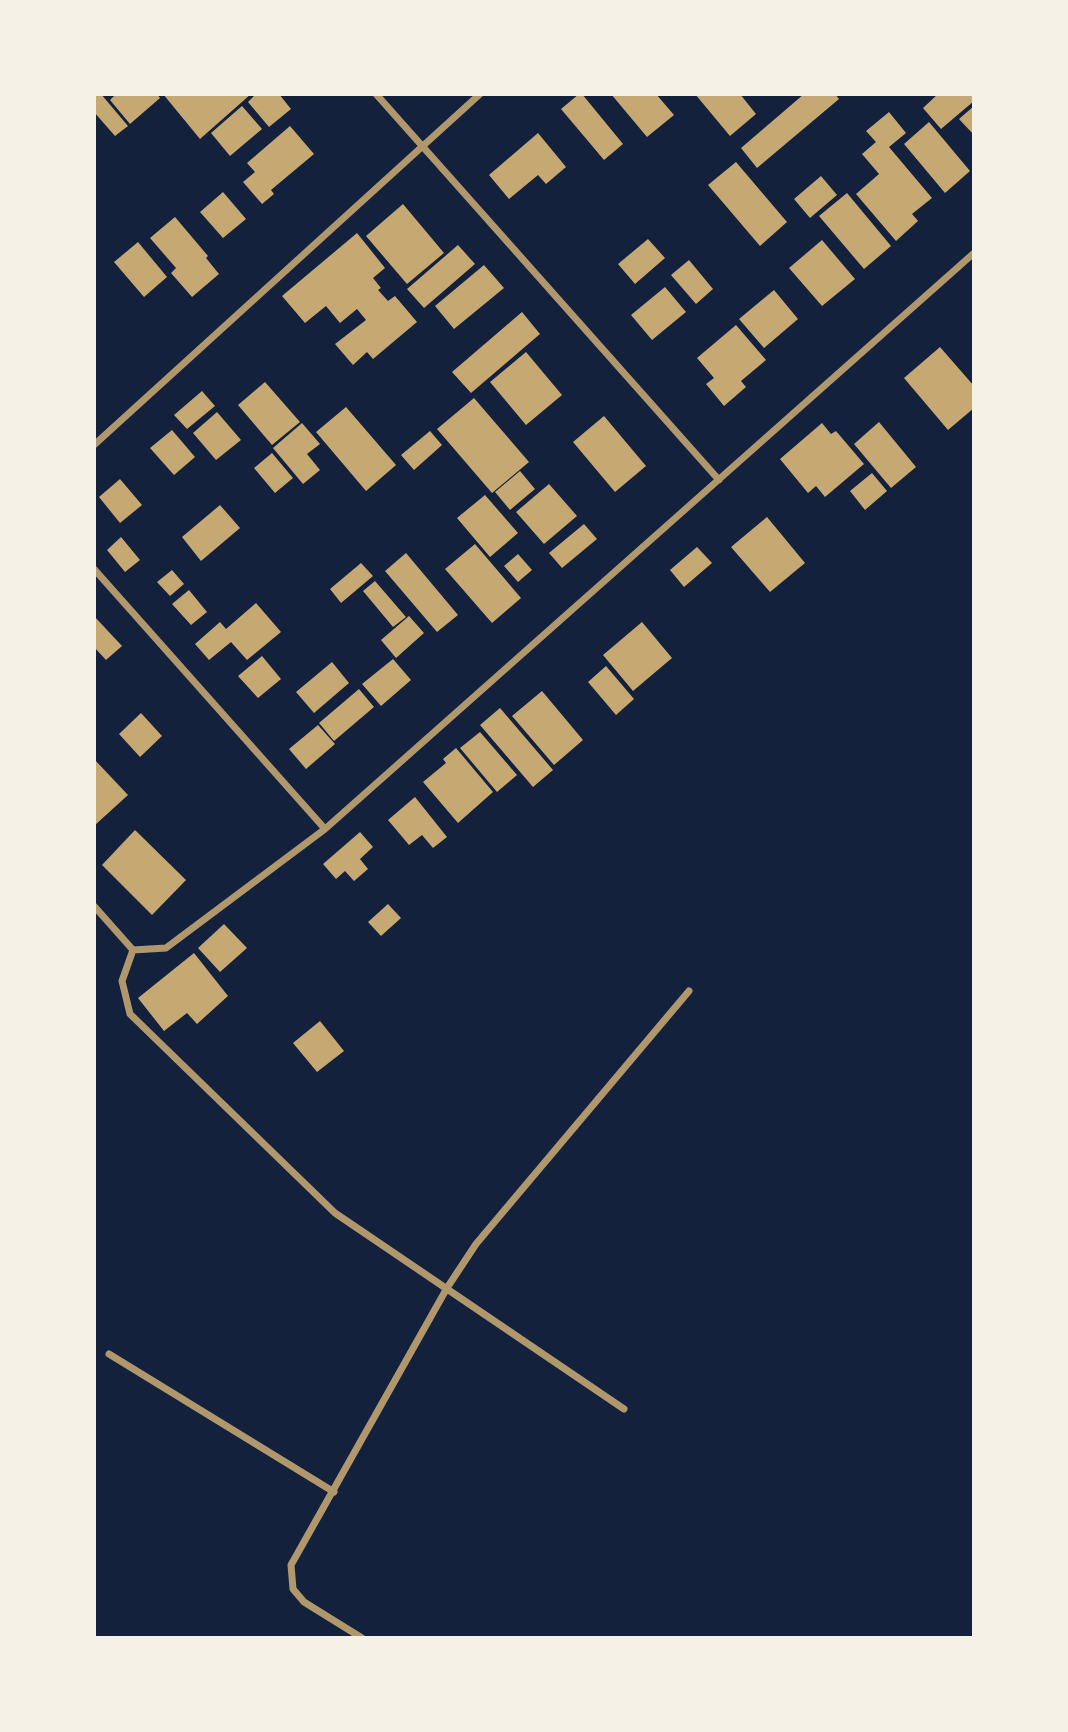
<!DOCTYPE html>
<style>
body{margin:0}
#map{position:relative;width:1068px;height:1732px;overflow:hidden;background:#14213d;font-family:"PT Serif",serif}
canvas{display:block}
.frame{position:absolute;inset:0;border:96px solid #f6f1e7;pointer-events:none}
</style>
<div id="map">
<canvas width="1068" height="1732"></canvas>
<div class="frame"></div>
</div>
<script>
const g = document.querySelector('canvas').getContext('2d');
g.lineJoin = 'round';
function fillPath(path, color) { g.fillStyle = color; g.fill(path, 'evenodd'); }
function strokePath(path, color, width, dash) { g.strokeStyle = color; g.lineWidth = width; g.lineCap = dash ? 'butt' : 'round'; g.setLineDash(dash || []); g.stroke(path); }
fillPath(new Path2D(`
 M94,94H101L128,126L115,136L94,112Z
 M116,94H157L160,98L130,124L110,100Z
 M163,94H251L200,139Z
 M256,94H279L291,109L269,127L248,102Z
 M579,94H582L623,144L604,160L561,109Z
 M611,94H656L674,115L647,137Z
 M695,94H740L756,114L730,136Z
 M804,94H835L839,99L757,168L741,148Z
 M938,94H971L974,101L941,129L923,108Z
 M242,106L262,129L230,156L211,133Z
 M974,106V135L959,119Z
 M889,112L906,133L889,147L932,198L912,214L918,221L896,241L856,194L879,174L862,154L876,142L866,131Z
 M929,122L970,171L945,193L904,144Z
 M290,126L314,154L271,190L274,194L262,204L243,182L255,172L247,163Z
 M538,133L566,167L546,184L538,175L509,199L489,175Z
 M736,162L787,222L760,246L708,185Z
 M821,176L837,195L810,218L794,199Z
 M223,192L246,219L223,238L200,212Z
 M847,193L891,246L864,269L819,216Z
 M403,204L444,253L407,284L366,236Z
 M175,217L208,256L206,258L219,274L192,297L171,273L176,268L150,238Z
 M357,233L385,268L373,278L381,288L378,290L388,301L395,296L417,322L373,359L367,352L353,365L335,344L366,320L357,309L340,323L326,306L305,323L282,296Z
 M648,239L665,258L635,284L618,264Z
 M822,240L855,279L822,306L789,268Z
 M138,242L167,277L144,297L114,262Z
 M458,245L475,264L424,308L407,289Z
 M689,260L713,289L696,304L671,275Z
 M484,265L504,288L454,329L435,306Z
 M665,287L686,312L652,340L631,315Z
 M774,290L798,319L764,348L739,319Z
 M522,312L540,334L471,393L452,372Z
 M736,325L766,360L741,381L746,387L724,406L706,384L714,378L697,358Z
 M940,347L974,386V408L948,430L904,378Z
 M526,352L562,395L526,425L490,382Z
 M265,382L300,422L272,445L238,405Z
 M202,391L215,406L187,429L174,415Z
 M474,398L529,462L492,493L437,429Z
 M346,407L396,465L366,491L316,432Z
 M217,412L241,440L216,460L193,433Z
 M604,416L646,466L615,492L573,442Z
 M879,422L916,467L891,488L854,444Z
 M302,423L320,444L307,454L320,470L303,484L273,448Z
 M822,423L831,434L836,431L864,464L825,497L816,486L808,493L780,459Z
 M172,430L195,457L174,475L150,448Z
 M430,431L442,445L414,470L401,455Z
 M272,453L293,478L275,493L254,468Z
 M520,471L535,489L510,510L495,492Z
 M872,473L887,491L865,510L850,491Z
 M120,479L142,505L120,523L99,497Z
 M549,484L577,516L544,544L516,512Z
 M485,495L518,533L490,557L457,518Z
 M220,505L240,528L201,561L182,537Z
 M767,517L805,563L770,592L731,547Z
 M584,524L597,539L562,568L549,553Z
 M121,537L140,560L125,572L107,550Z
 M475,544L521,598L492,623L445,569Z
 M697,547L712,563L684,587L670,570Z
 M406,553L458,615L437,632L385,571Z
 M518,554L532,570L518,582L504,566Z
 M361,563L373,576L341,603L330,589Z
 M172,570L184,584L170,596L157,582Z
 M375,581L406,617L393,627L363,591Z
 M189,590L207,612L191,625L172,604Z
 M256,603L281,632L247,660L231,642L209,660L195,644L220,622L226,629Z
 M94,616L122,646L106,660L94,647Z
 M409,616L424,633L396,658L381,640Z
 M642,622L672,658L633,691L603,655Z
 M262,656L281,679L258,698L238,676Z
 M393,659L411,680L381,706L362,684Z
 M332,662L349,683L314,713L296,692Z
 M606,666L634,699L616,715L588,682Z
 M359,689L374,707L334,741L319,723Z
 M542,691L583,740L554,765L512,716Z
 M500,708L553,770L533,787L480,725Z
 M141,713L162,736L140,757L119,734Z
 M318,725L335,744L306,769L289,749Z
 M480,732L517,775L497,792L460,748Z
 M456,748L493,792L458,823L423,782L446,763L443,759Z
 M94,759L128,795L94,826Z
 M415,797L447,837L433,848L422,835L409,845L388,820Z
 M135,830L186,880L152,915L102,865Z
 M360,832L373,847L360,859L368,869L354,881L345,871L336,879L323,864Z
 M388,904L401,918L381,936L368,922Z
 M224,924L247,948L220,972L198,948Z
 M194,953L228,996L197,1024L187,1013L164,1031L138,998Z
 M320,1021L344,1051L317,1072L293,1043Z`), '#c6a872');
strokePath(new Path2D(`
 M376,94L719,480
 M94,445L480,94
 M94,569L325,829
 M94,906L133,950L166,948L325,829L974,253
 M133,950L122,981L130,1014L335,1213L624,1409
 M109,1354L334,1492
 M362,1638L304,1602L293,1589L291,1565L447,1288L476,1244L689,991`), '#b1986c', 7);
</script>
